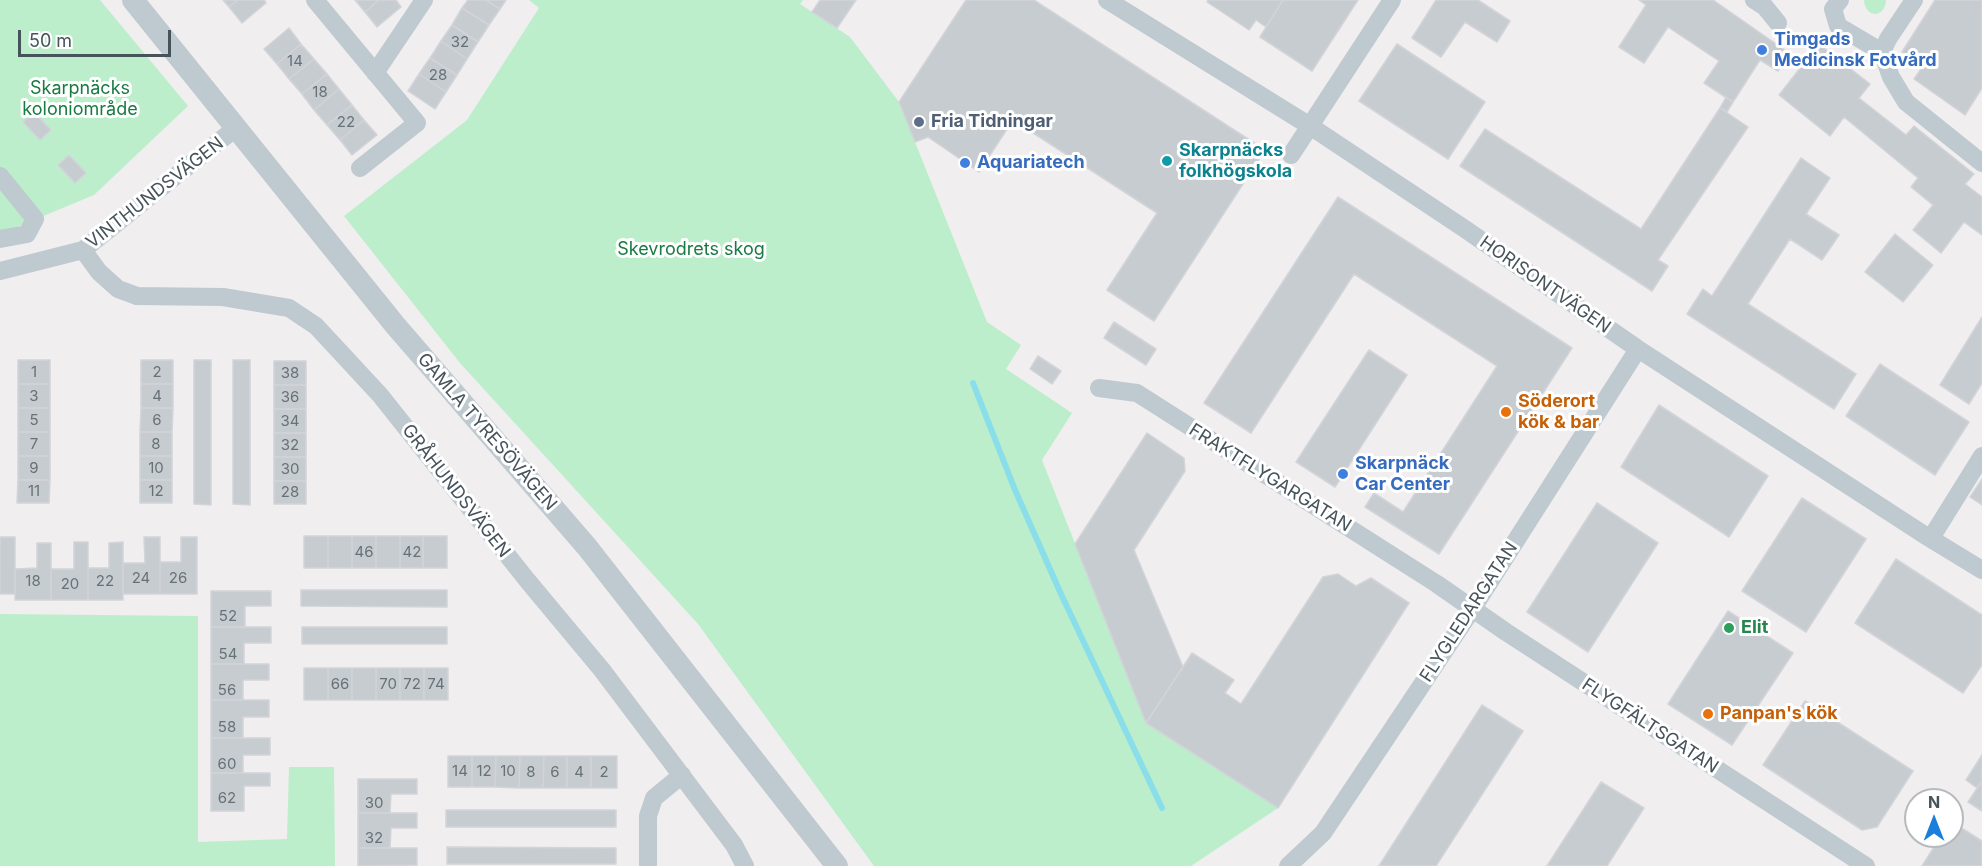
<!DOCTYPE html>
<meta charset="utf-8">
<style>
body{margin:0}
#map{position:relative;width:1982px;height:866px;overflow:hidden;background:#f0eeee;font-family:Inter,sans-serif}
canvas{display:block}
.north{position:absolute;left:1904px;top:788px;width:60px;height:60px;box-sizing:border-box;background:#fff;border:2px solid #b5babd;border-radius:50%;rotate:0deg;font-size:16px;font-weight:700;line-height:24px;text-align:center;color:#46535b}
.north::after{content:'';display:block;margin:auto;width:21px;height:27px;background:#1b7edd;clip-path:polygon(50% 0,100% 100%,50% 72%,0 100%)}
.scale{position:absolute;left:18px;top:30px;width:153px;height:27px;box-sizing:border-box;border:3px solid #46535b;border-top:0;padding-left:8px;font-size:18px;line-height:21px;white-space:nowrap;color:#46535b;-webkit-text-stroke:4px #fff;paint-order:stroke}
</style>
<div id="map">
<canvas width="1982" height="866"></canvas>
<div class="north">N</div>
<div class="scale">50 m</div>
</div>
<script>
const g = document.querySelector('canvas').getContext('2d');
g.lineJoin = 'round';
function fillPath(path, color) { g.fillStyle = color; g.fill(path, 'evenodd'); }
function strokePath(path, color, width, dash) { g.strokeStyle = color; g.lineWidth = width; g.lineCap = dash ? 'butt' : 'round'; g.setLineDash(dash || []); g.stroke(path); }
function label(font, color, halo, rows, align = 'center') {
  g.font = font + ' Inter,sans-serif'; g.lineWidth = 6; g.setLineDash([]); g.textBaseline = 'middle'; g.strokeStyle = halo; g.fillStyle = color; for (const [text, x, y, turn = 0] of rows) {
    g.save(); g.translate(x, y); g.rotate((+turn || 0) * Math.PI / 180); g.textAlign = isNaN(turn) ? turn : align; if (halo) g.strokeText(text, 0, 0); g.fillText(text, 0, 0); g.restore();
  }
}
fillPath(new Path2D(`
 M0,0H100L188,106L94,195L0,234Z
 M529,0H803L800,4L850,37L899,102L987,322L1021,345L1006,369L1072,413L1042,460L1146,723L1278,808L1191,866H874L698,624L460,363L344,216L467,120L539,8Z
 M1864,0H1886C1885,19 1865,18 1864,0Z
 M0,614L198,616V842L287,839L289,767H334L335,866H0Z`), '#bceecb');
strokePath(new Path2D(`
 M973,383L1015,490L1061,594L1162,808`), '#8adeea', 6);
const building = new Path2D(`
 M223,0H238L229,7Z
 M238,0H264L266,3L242,23L229,7Z
 M355,0H379L365,12Z
 M379,0H396L401,7L377,27L365,12Z
 M468,0H486L500,9L489,25L462,8Z
 M486,0H506L500,9Z
 M820,0H856L837,28L812,12Z
 M966,0H1034L1265,150L1154,321L1107,290L1157,213L1013,120L979,172L928,137L915,142L899,102Z
 M1208,0H1283L1266,27L1256,20L1249,30L1207,2Z
 M1283,0H1358L1312,71L1260,37Z
 M1436,0H1478L1510,21L1497,42L1465,22L1441,57L1412,38Z
 M1639,0H1713L1789,53L1778,71L1760,60L1733,102L1704,83L1719,61L1668,27L1644,63L1619,47L1646,5Z
 M1935,0H1982V88L1965,115L1914,79L1923,66L1902,52Z
 M462,8L489,25L478,42L452,25Z
 M452,25L478,42L467,59L441,41Z
 M289,28L301,44L277,64L264,49Z
 M441,41L467,59L457,75L430,58Z
 M301,44L314,59L289,79L277,64Z
 M1397,44L1485,102L1448,159L1359,101Z
 M1819,44L1870,84L1859,98L1906,135L1914,126L1974,174L1965,184L1982,197V235L1964,222L1941,253L1913,230L1933,205L1911,187L1918,178L1844,117L1830,136L1779,95Z
 M430,58L457,75L446,92L419,74Z
 M314,59L327,74L302,94L289,79Z
 M327,74L339,89L314,110L302,94Z
 M419,74L446,92L435,109L408,91Z
 M339,89L352,105L327,125L314,110Z
 M1726,97L1733,102L1727,112L1720,108Z
 M352,105L364,120L340,140L327,125Z
 M1720,108L1748,127L1658,260L1668,266L1652,291L1460,166L1485,129L1641,229Z
 M34,112L51,130L40,140L23,122Z
 M364,120L377,135L352,155L340,140Z
 M69,155L86,173L75,183L58,165Z
 M1801,158L1830,178L1806,214L1839,235L1822,260L1790,239L1748,304L1856,374L1834,409L1687,314L1703,289L1712,296Z
 M1338,197L1572,348L1439,554L1365,507L1374,493L1403,512L1497,366L1354,274L1251,433L1204,403Z
 M1895,234L1933,265L1903,302L1865,272Z
 M1982,317V383L1969,404L1940,385Z
 M1114,322L1156,349L1146,365L1104,338Z
 M1369,350L1407,375L1335,487L1296,462Z
 M1038,356L1061,371L1052,384L1030,369Z
 M18,360H50V384H18Z
 M141,360H173V384H141Z
 M194,360H211V505L194,504Z
 M233,360H250V505L233,504Z
 M274,361H306V385H274Z
 M1880,364L1969,422L1935,475L1846,416Z
 M18,384H50V408H18Z
 M141,384H173V408H141Z
 M274,385H306V409H274Z
 M1659,405L1768,476L1729,537L1621,467Z
 M18,408H50V432H18Z
 M141,408H173L172,432H140Z
 M274,409H306V433H274Z
 M18,432H50V456H18Z
 M140,432H172V456H140Z
 M274,433H306V457H274Z
 M1147,433L1184,458L1185,471L1134,550L1183,667L1146,723L1075,544Z
 M18,456H50V480H18Z
 M140,456H172V480H140Z
 M274,457H306V481H274Z
 M1982,479V505L1970,497Z
 M18,480H50L49,503H17Z
 M140,480H172V503H140Z
 M274,481H306V504H274Z
 M1802,498L1866,539L1806,632L1742,591Z
 M1597,503L1658,543L1588,652L1527,612Z
 M304,536H328V568H304Z
 M328,536H352V568H328Z
 M352,536H376V568H352Z
 M376,536H400V568H376Z
 M400,536H423V568H400Z
 M423,536H447V568H423Z
 M0,537H15V594H0Z
 M144,537H160V594H123V563H145Z
 M181,537H197V594H160V562H181Z
 M74,542H88V600H51V569H74Z
 M123,542V600H88V568H109V543Z
 M37,543H51V600H15V569L37,568Z
 M1896,559L1982,615V665L1963,693L1855,623Z
 M1338,574L1356,586L1371,578L1409,603L1278,808L1146,723L1192,653L1234,680L1225,693L1241,704L1323,577Z
 M301,590H447V607L301,606Z
 M211,591H271V606H245V627H211Z
 M1728,611L1793,653L1732,745L1668,704Z
 M211,627H271V643H244V664H211Z
 M302,627H447V644H302Z
 M211,664H269V680H243V700H211Z
 M304,668H328V700H304Z
 M328,668H352V700H328Z
 M352,668H376V700H352Z
 M376,668H400V700H376Z
 M400,668H424V700H400Z
 M424,668H448V700H424Z
 M211,700H269V717H243V738H211Z
 M1805,701L1913,771L1877,827L1862,830L1763,765Z
 M1482,705L1523,731L1436,866H1379Z
 M211,738H270V755H243V773H211Z
 M1982,755V781L1977,788L1966,780Z
 M448,756H472V787H448Z
 M472,756H496L495,787H472Z
 M496,756H520L519,788L495,787Z
 M520,756H544L543,788H519Z
 M544,756H567V788H543Z
 M567,756H591V788H567Z
 M591,756H617V788H591Z
 M211,773H270V786H244V811H211Z
 M358,779H417V794H391L390,813H358Z
 M1982,781V811L1968,802Z
 M1601,782L1644,808L1607,866H1547Z
 M446,810H616V827H446Z
 M358,813H417V828H391L390,848H358Z
 M1952,822L1982,841V866H1922L1941,836H1952Z
 M447,847L616,848V864H447Z
 M358,848H417V865L358,866Z`);
fillPath(building, '#c7ccd0');
strokePath(building, '#d2d4d9', 1.5);
strokePath(new Path2D(`
 M315,0L417,123L360,168
 M1107,0L1310,126L1465,229L1638,349L1923,534L1982,570
 M1754,0L1765,7L1778,23
 M1840,0L1833,9L1838,26L1882,52
 M1882,52L1891,77L1906,102L1982,163
 M1882,52L1888,39L1914,0
 M375,73L424,0
 M1291,155L1392,0
 M0,176L35,219L27,234L0,239
 M83,250L99,272L118,289L137,296L223,297L289,308L316,326L380,395L527,580L602,670L734,845L745,866
 M0,271L83,250L237,127
 M1099,388L1137,393L1437,584L1506,632L1866,866
 M1931,538L1982,456
 M648,866V816L654,798L682,775
 M1288,866L1323,833L1473,608L1638,349`), '#bec9d0', 18);
strokePath(new Path2D(`
 M133,0L395,325L587,547L837,866`), '#bec9d0', 22);
for (const [x, y, r, color] of [
 [1762,50,6,"#3f7fe0"],
 [919,122,6,"#5c6f8a"],
 [1167,161,6,"#0f9aa8"],
 [965,163,6,"#3f7fe0"],
 [1506,412,6,"#e8710a"],
 [1343,474,6,"#3f7fe0"],
 [1729,628,6,"#2e9e5b"],
 [1708,714,6,"#e8710a"]
]) { const dot = new Path2D(); dot.arc(x, y, r, 0, 2 * Math.PI); g.fillStyle = color; g.fill(dot); strokePath(dot, '#fff', 2); }
label('15px', '#667178', null, [
 ["32",460,42],
 ["14",295,61],
 ["28",438,75],
 ["18",320,92],
 ["22",346,122],
 ["1",34,372],
 ["2",157,372],
 ["38",290,373],
 ["3",34,396],
 ["4",157,396],
 ["36",290,397],
 ["5",34,420],
 ["6",157,420],
 ["34",290,421],
 ["7",34,444],
 ["8",156,444],
 ["32",290,445],
 ["9",34,468],
 ["10",156,468],
 ["30",290,469],
 ["11",34,491],
 ["12",156,491],
 ["28",290,492],
 ["46",364,552],
 ["42",412,552],
 ["24",141,578],
 ["26",178,578],
 ["18",33,581],
 ["22",105,581],
 ["20",70,584],
 ["52",228,616],
 ["54",228,654],
 ["66",340,684],
 ["70",388,684],
 ["72",412,684],
 ["74",436,684],
 ["56",227,690],
 ["58",227,727],
 ["60",227,764],
 ["14",460,771],
 ["12",484,771],
 ["10",508,771],
 ["8",531,772],
 ["6",555,772],
 ["4",579,772],
 ["2",604,772],
 ["62",227,798],
 ["30",374,803],
 ["32",374,838]
]);
label('bold 18px', '#366cbe', '#fff', [
 ["Timgads",1774,40],
 ["Medicinsk Fotvård",1774,61],
 ["Aquariatech",977,163],
 ["Skarpnäck",1355,464],
 ["Car Center",1355,485]
], 'left');
label('18px', '#187b42', '#fff', [
 ["Skarpnäcks",80,89],
 ["koloniområde",80,110],
 ["Skevrodrets skog",691,250]
]);
label('bold 18px', '#4e5e75', '#fff', [
 ["Fria Tidningar",931,122]
], 'left');
label('bold 18px', '#0d838f', '#fff', [
 ["Skarpnäcks",1179,151],
 ["folkhögskola",1179,172]
], 'left');
label('18px', '#46535b', '#fff', [
 ["VINTHUNDSVÄGEN",155,193,-38],
 ["HORISONTVÄGEN",1545,285,35],
 ["GAMLA TYRESÖVÄGEN",487,432,49],
 ["FRAKTFLYGARGATAN",1270,478,32],
 ["GRÅHUNDSVÄGEN",456,491,52],
 ["FLYGLEDARGATAN",1469,612,-57],
 ["FLYGFÄLTSGATAN",1650,726,33]
]);
label('bold 18px', '#c56008', '#fff', [
 ["Söderort",1518,402],
 ["kök & bar",1518,423],
 ["Panpan's kök",1720,714]
], 'left');
label('bold 18px', '#27864d', '#fff', [
 ["Elit",1741,628]
], 'left');
</script>
